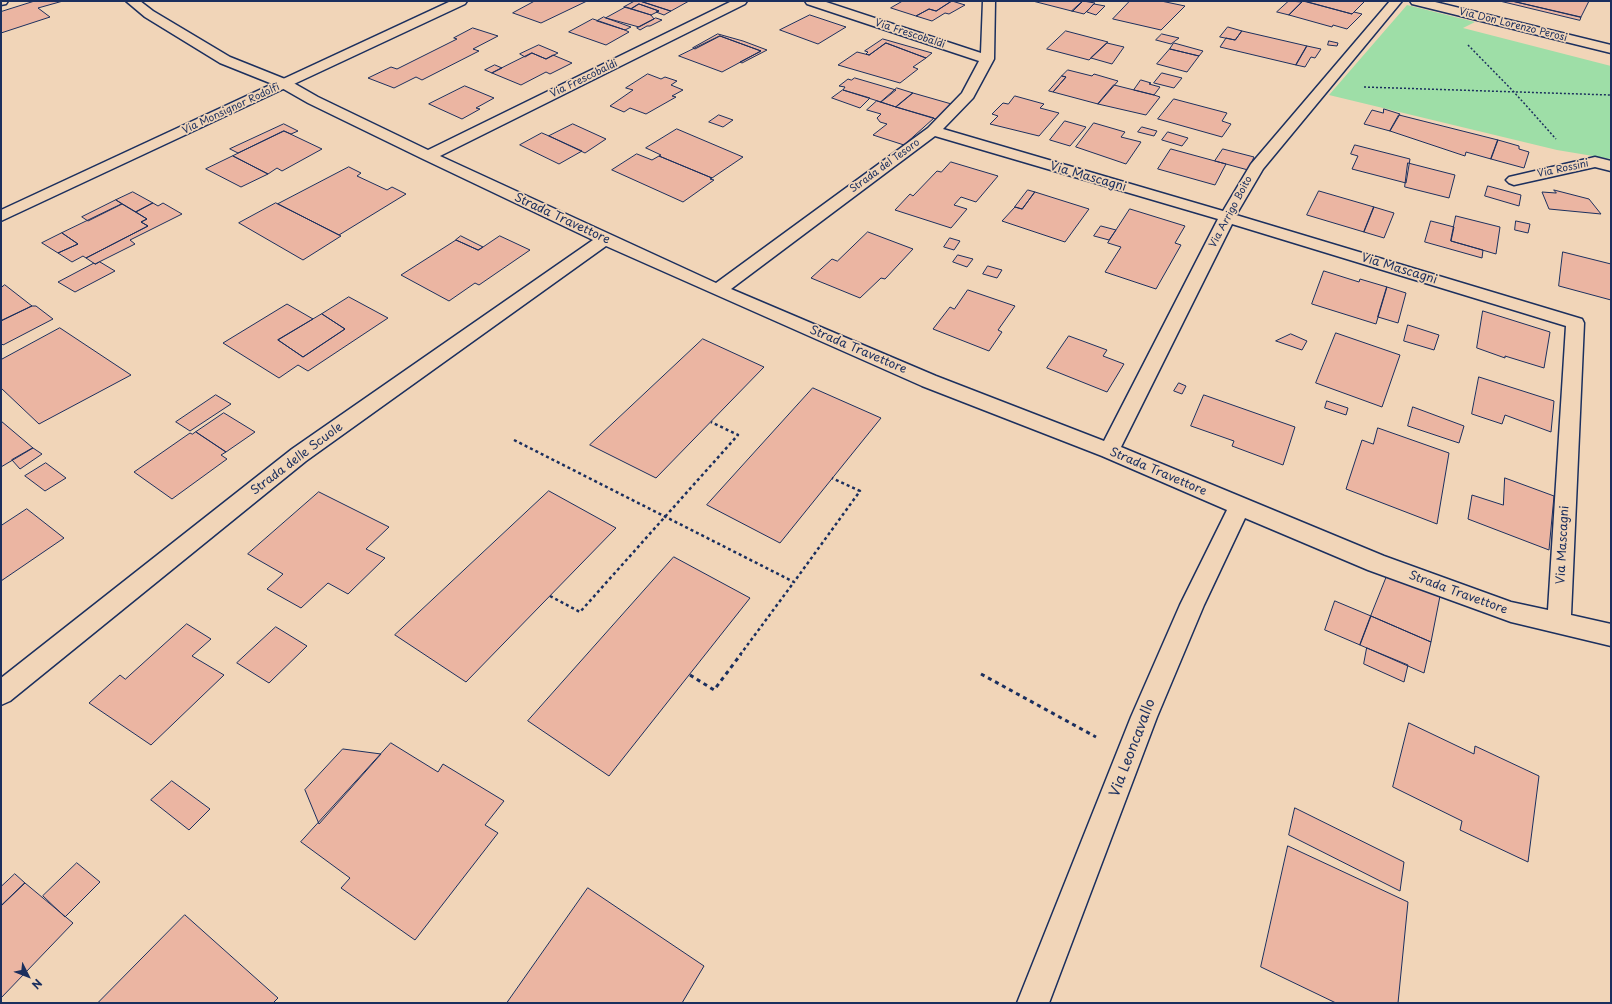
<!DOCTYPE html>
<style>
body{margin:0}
#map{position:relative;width:1612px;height:1004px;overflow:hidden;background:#f1d5b8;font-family:"Playpen Sans",sans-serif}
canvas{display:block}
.frame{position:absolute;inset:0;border:2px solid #1b2f5e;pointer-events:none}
.north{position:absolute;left:8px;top:956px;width:40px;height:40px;-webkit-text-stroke:3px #f1d5b8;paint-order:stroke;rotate:132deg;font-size:11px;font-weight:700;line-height:16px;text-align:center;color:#1b2f5e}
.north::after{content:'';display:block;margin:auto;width:14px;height:18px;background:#1b2f5e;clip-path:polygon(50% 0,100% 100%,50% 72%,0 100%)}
</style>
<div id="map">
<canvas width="1612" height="1004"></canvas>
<div class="frame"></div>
<div class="north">N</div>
</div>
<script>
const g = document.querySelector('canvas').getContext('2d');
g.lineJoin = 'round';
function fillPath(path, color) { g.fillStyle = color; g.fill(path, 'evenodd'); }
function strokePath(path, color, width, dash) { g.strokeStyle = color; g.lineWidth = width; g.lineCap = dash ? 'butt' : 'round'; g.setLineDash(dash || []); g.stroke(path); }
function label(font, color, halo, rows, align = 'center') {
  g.font = font + ' "Playpen Sans",sans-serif'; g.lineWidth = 3.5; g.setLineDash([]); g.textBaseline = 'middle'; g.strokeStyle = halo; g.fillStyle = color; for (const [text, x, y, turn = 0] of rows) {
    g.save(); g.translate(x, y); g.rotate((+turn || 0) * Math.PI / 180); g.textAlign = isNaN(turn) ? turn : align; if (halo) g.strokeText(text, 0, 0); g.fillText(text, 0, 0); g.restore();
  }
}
fillPath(new Path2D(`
 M1407,5L1475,22L1463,28L1611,66V159L1557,150L1329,95Z`), '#9edea7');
const building = new Path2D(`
 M35,1H63L38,8L50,17L1,33V12Z
 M535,1H587L541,23L513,13Z
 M635,1H640L671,11L664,15L656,12L659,11L639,4L631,9L624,7Z
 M640,1H689L671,11Z
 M903,1H952L936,11L929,9L916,16L891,8Z
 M952,1L965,5L949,14L945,13L932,21L916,16L929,9L936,11Z
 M1033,1H1083L1073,11Z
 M1083,1L1095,3L1084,14L1072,11Z
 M1130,1H1161L1185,6L1161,30L1113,19Z
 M1289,1L1302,2L1289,15L1277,12Z
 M1303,1L1352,14L1354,12L1362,14L1347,29L1333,25L1332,27L1289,15Z
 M1310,1H1365L1352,14L1308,2Z
 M1500,1H1512L1581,17L1580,20Z
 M1512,1H1589L1581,17Z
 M639,4L659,11L651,15L631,9Z
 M1094,4L1105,6L1096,15L1087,12Z
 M626,7L651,15L654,19L639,27L606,18Z
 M810,15L846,27L818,44L780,30Z
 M604,17L606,18L631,27L625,30L597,21Z
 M656,18L662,20L650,26H647L640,30L637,28Z
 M593,19L625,30L629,32L606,45L569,32Z
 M1228,27L1242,31L1235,40L1220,37Z
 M473,28L498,36L473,49L479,51L422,80L416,77L394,88L368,78L391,67L397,69L457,39L454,38Z
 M1066,31L1108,42L1089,60L1047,49Z
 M1242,31L1307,46L1296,65L1220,47L1226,38L1235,40Z
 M718,34L743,41L767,50L742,63L740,62L761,51L720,36L695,49L693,48Z
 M1162,34L1179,38L1171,44L1156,40Z
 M720,36L761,51L722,72L679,56Z
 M883,39L932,53L926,58L886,43L869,55L866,54L868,52L865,51Z
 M1329,41L1338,43L1337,46L1328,45Z
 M886,43L926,58L913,67L918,69L900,83L838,65L857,52L869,55Z
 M1107,43L1124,47L1112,64L1091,58Z
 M1174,43L1203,51L1199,56L1170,49Z
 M539,45L558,53L546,59L532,53L525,57L520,54Z
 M1307,46L1321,49L1315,58L1311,57L1305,67L1296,65Z
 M1170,49L1199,56L1187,72L1157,64Z
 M532,53L546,59L553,55L572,63L550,74L546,72L521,85L492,73Z
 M495,65L502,68L492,73L485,70Z
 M1068,70L1092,76L1094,74L1118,81L1098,104L1053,92L1066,77L1062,76Z
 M1162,73L1182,78L1174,88L1154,83Z
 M648,74L661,79L665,77L677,81L671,85L683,90L672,96L676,97L646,114L630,108L624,112L610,106L633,90L626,88Z
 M1062,76L1066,77L1053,92L1049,91Z
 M855,78L896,90L881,102L843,90L845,87L839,86L848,79L851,80Z
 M1141,80L1151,83L1149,84L1160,87L1154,95L1134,90Z
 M1114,85L1154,95L1160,97L1146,115L1098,104Z
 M465,86L494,98L476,108L480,109L462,119L429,104Z
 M897,88L913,93L896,107L881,102Z
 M843,90L870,98L860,108L832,98Z
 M913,93L955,105L939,120L896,107Z
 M1015,96L1044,104L1040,108L1059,113L1039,136L990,124L998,116L992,114L1003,103L1008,104Z
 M1174,99L1227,113L1222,121L1231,124L1222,137L1158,119Z
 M877,101L896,107L934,118L904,145L873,135L887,124L880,122L877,118L881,114L867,110Z
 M1384,109L1400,114L1390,131L1364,124L1372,110L1383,113Z
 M719,115L733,120L723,127L709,122Z
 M1399,115L1498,140L1491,159L1466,152L1465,156L1390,131Z
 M1065,121L1086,127L1070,146L1050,140Z
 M1094,123L1125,132L1121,137L1141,142L1126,164L1076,147Z
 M284,124L298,131L291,134L284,131L238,153L230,149Z
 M573,124L606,139L585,153L549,136Z
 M1142,127L1157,131L1154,136L1138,132Z
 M677,129L743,157L712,178L659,156L661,155L646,148Z
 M284,131L322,149L282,171L277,168L268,174L233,156Z
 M1168,132L1188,138L1182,146L1162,140Z
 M542,133L549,136L582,151L559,164L520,145Z
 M1498,140L1519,146V149L1529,152L1524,168L1491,159Z
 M1355,145L1410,159L1406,183L1352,169L1358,156L1351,154Z
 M1171,149L1226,164L1215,185L1158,169Z
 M1223,149L1254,157L1248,170L1215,161Z
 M637,154L652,160L659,156L712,178L710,179L714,180L683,202L612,170Z
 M233,156L268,174L241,187L206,169Z
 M951,162L998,176L976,202L961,197L954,205L967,209L951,228L895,210L910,194L913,196L937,171L941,172Z
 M1408,163L1455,175L1449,198L1405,187Z
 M349,167L361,173L357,176L387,190L392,187L406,194L339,235L278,204Z
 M1488,186L1521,195L1519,206L1485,196Z
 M1028,190L1035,192L1022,209L1015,207Z
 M1554,190L1589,199L1601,214L1549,209L1542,192L1556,193Z
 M1319,191L1374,207L1364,232L1307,215Z
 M133,192L153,203L136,212L116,200Z
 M1035,192L1089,209L1065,242L1002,221L1015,207L1022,209Z
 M116,200L122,204L88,221L82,217Z
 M153,203L158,206L163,203L182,214L130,240L135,244L95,264L86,258L148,226L141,222L147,219L136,212Z
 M276,203L339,235L341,236L303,260L239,223Z
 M122,204L147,219L141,222L148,226L86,258L83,256L72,262L58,253L78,244L62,233Z
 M1374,207L1394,213L1384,238L1364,232Z
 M1130,209L1185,226L1175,243L1181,245L1156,289L1105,272L1121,247L1108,243Z
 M1456,216L1500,227L1496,254L1451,241Z
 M1431,221L1454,227L1451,241L1483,250L1482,258L1425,242Z
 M1516,221L1530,224L1528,233L1515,230Z
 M1101,226L1116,230L1109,240L1094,236Z
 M868,232L913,249L885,279L881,278L860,298L811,278L832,259L837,261Z
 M62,233L78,244L58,253L42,243Z
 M461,236L483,247L478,250L456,240Z
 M500,236L530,250L479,285L475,283L449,301L401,275L456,240L478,250Z
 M950,238L960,241L954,250L944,247Z
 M1563,252L1611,264V300L1559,286Z
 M958,255L973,259L967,267L953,262Z
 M100,262L115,271L75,292L58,282L94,263L95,264Z
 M988,266L1002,270L997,278L983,274Z
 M1324,271L1359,282L1360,279L1387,287L1376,324L1312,304Z
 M5,285L32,306L1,321V288Z
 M1387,287L1406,293L1398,323L1378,317Z
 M968,290L1015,306L998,330L1002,332L989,351L933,329L950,307L954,309Z
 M349,297L388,318L308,371L298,365L279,378L223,343L287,304L313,319L278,340L303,357L345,329L322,314Z
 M32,306H36L53,319L3,345L1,343V321Z
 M1483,311L1550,332L1544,368L1505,356V358L1477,348Z
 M322,314L345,329L303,357L278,340Z
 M1408,325L1439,335L1434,350L1404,341Z
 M60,328L131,375L39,424L1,388V360Z
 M1336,333L1400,355L1382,407L1316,383Z
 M1291,334L1307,341L1302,350L1276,341Z
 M1069,336L1107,350L1103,356L1124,364L1107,392L1047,368Z
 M703,339L764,367L656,478L590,445Z
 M1479,377L1554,401L1551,432L1505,415L1502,424L1472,414Z
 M1179,383L1186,386L1182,394L1174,391Z
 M813,388L881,418L780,543L707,505Z
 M216,395L231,404L190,431L176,422Z
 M1204,395L1295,427L1283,465L1232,446L1234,441L1191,426Z
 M1327,401L1348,408L1346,415L1325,408Z
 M1413,407L1464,426L1459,443L1408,426Z
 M224,413L255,432L226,452L196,432Z
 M1,421L33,448L1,467Z
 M1378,428L1449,453L1437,524L1346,489L1362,440L1373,444Z
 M196,432L226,452L221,455L227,459L172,499L134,472L190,433L192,434Z
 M33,448L42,454L20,469L12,460Z
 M46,463L66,478L45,491L25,476Z
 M1505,478L1554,496L1549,550L1468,519L1472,495L1503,505Z
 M549,491L616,528L466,682L395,635Z
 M319,492L389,527L366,549L385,558L348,594L328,583L301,608L267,589L283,574L248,554Z
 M27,509L64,538L1,581V526Z
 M674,557L750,598L609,776L528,721Z
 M1389,571L1441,591L1431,642L1371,616Z
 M1335,601L1371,616L1360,645L1325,630Z
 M1371,616L1431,642L1424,673L1360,645Z
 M187,624L211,639L192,656L224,675L151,745L89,703L120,675L125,679Z
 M276,627L307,646L269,683L237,663Z
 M1367,648L1408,665L1404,682L1364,664Z
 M1409,723L1474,754L1475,746L1539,776L1528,862L1460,830L1462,821L1393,787Z
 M391,743L438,772L443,764L504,801L485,825L498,833L415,940L341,888L350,878L301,842Z
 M343,749L381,754L319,824L305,790Z
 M172,781L210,809L189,830L151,800Z
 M1295,808L1404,862L1400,891L1289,835Z
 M1288,846L1408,902L1398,1003H1336L1261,967Z
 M77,863L100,882L65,917L43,896Z
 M15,874L25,883L1,906V887Z
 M25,883L73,923L1,998V906Z
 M588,888L704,966L682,1003H507Z
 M185,915L278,998L273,1003H98Z`);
fillPath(building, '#ebb5a2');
strokePath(building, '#1b2f5e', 1);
const lane = new Path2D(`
 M1,1H8L6,4L1,5Z`);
const street = new Path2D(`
 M126,1H140L153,11L230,57L290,81L318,97L428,150L732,1H747L745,4L440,156L716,283L928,128L962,93L979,61L807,4L805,1H823L981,53L983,1H995L994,59L973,98L943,129L1223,211L1251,164L1390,1H1402L1263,169L1236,215L1582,319L1584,323L1571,615L1611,624V646L1511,622L1368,570L1245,518L1204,605L1157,717L1049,1003H1017L1131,717L1180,605L1227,510L1102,456L922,386L606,246L306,461L10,701L1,705V678L292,449L593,240L423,159L308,103L280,87L220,63L145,17ZM935,136L1218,219L1104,441L936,376L731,289ZM1232,224L1566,326L1548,610L1511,602L1384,556L1121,447Z
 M1410,1H1431L1611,45V53L1412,4Z
 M1595,157L1611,161V171L1595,167L1514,185L1509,183L1506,180L1509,177Z`);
const secondary = new Path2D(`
 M451,1H467L465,4L1,221V210Z`);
strokePath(lane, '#1b2f5e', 3);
strokePath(street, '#1b2f5e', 3);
strokePath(secondary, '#1b2f5e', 3);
strokePath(new Path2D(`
 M1468,45L1514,92L1556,139
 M1364,87L1611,95`), '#1b2f5e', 1.5, [2, 2]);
strokePath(new Path2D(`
 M514,440L794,582L860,491L832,478
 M550,596L580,612L738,435L711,422
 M740,655L794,582`), '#1b2f5e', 2.5, [3, 3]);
strokePath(new Path2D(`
 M981,674L1096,737
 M690,675L714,690L741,654`), '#1b2f5e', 3, [4, 4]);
fillPath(lane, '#f1d5b8');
fillPath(street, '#f1d5b8');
fillPath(secondary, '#f1d5b8');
label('10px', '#1b2f5e', '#f1d5b8', [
 ["Via Don Lorenzo Perosi",1513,25,14],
 ["Via Frescobaldi",910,34,18],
 ["Via Frescobaldi",584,79,-26],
 ["Via Monsignor Rodolfi",231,109,-25],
 ["Strada del Tesoro",885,166,-36],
 ["Via Rossini",1563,169,-12],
 ["Via Arrigo Boito",1231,212,-62]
]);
label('12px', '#1b2f5e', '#f1d5b8', [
 ["Via Mascagni",1088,177,16],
 ["Strada Travettore",562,219,25],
 ["Via Mascagni",1399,269,17],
 ["Strada Travettore",858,350,23],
 ["Strada delle Scuole",297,459,-37],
 ["Strada Travettore",1158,472,23],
 ["Via Mascagni",1563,545,-87],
 ["Strada Travettore",1458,593,20]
]);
label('14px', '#1b2f5e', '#f1d5b8', [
 ["Via Leoncavallo",1133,748,-69]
]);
</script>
